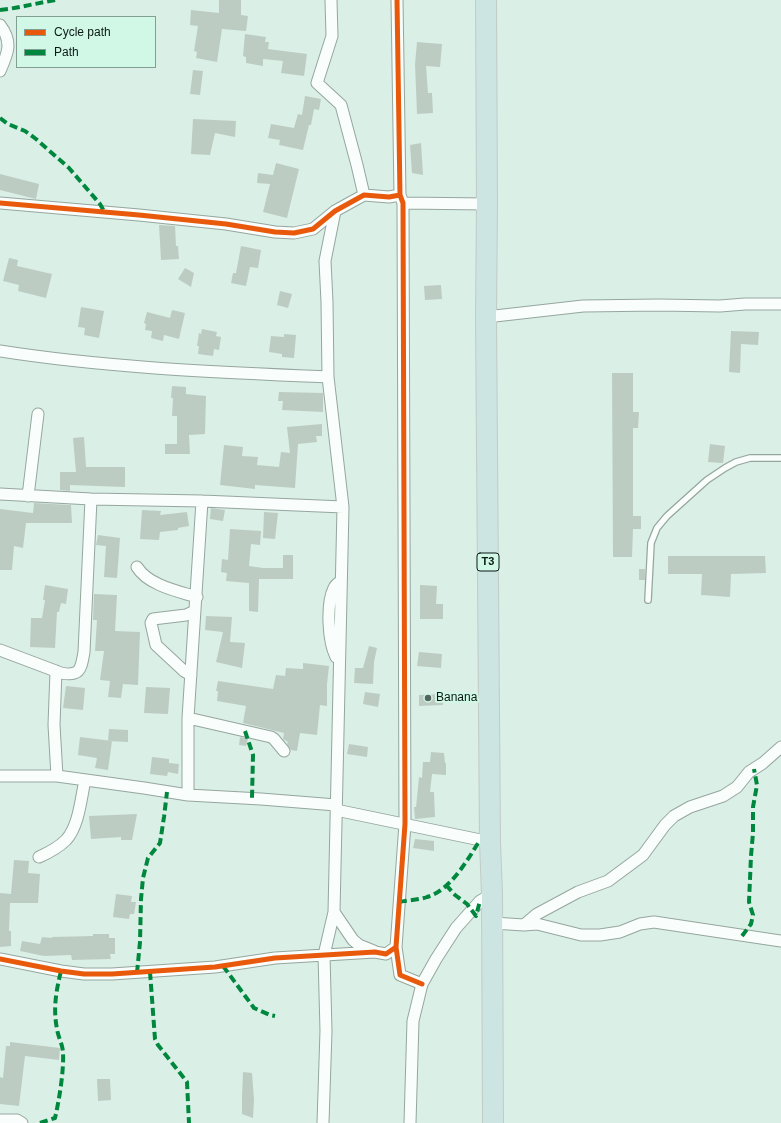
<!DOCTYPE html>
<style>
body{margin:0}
#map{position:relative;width:781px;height:1123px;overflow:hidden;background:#daefe6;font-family:Helvetica,sans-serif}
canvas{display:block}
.legend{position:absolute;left:16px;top:16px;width:140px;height:52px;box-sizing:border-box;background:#d1f8e7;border:1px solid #829f93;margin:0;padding:5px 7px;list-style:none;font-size:12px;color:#0b1914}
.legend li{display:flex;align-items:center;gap:8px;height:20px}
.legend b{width:20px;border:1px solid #829f93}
</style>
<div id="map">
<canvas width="781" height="1123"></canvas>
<ul class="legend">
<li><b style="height:5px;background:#e8590c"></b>Cycle path</li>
<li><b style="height:5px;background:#00873e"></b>Path</li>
</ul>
</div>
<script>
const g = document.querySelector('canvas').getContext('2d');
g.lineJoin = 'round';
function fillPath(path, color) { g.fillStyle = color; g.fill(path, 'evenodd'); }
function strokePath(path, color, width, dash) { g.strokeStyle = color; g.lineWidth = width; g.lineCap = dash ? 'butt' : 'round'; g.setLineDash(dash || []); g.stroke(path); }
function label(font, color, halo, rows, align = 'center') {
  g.font = font + ' Helvetica,sans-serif'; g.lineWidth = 4; g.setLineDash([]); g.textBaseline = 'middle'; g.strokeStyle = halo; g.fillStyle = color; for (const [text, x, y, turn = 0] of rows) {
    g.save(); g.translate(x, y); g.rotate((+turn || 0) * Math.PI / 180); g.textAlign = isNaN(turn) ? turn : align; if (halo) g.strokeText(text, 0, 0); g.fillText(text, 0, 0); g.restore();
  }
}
fillPath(new Path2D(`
 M219,0H241V15L248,16L246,31L222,29L217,62L196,58L197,52L194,51L198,26L190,25L191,10L219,13Z
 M245,34L266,37L265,42H269L268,49L307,54L304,76L281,73L283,61L263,59V66L246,63V57L243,56Z
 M417,42L442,44L440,67L426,66L428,93H432L433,113L417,114L415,64Z
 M193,70L203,71L200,95L190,94Z
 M305,96L321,99L319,110L314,109L311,125H309L303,150L279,145L280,140L268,138L271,124L294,128L298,114L302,115Z
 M193,119L236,121L235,137L215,133L210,155L191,154Z
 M421,143L423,175L412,173L410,145Z
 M276,163L299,169L287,218L263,212L270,184L257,183L258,173L273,175Z
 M0,174L39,184L36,199L0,190Z
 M159,225L175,226L176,246H178L179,259L161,260Z
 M241,246L261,250L258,268L250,267L246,286L231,283L233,273H236Z
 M9,258L18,260L17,266L52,274L46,298L18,291L19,285L3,281Z
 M185,268L194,273L191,287L178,279Z
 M441,285L442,299L425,300L424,286Z
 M280,291L292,294L288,308L277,305Z
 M81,307L104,311L99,338L84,335L85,328L78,327Z
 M172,310L185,313L179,339L164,335L163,341L151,338L152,331L145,330L146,324L144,323L147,312L170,318Z
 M202,329L217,332L216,336L221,337L219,350L214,349L213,356L198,354L199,346H197L199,333L201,334Z
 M731,331L759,332L758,345L741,344L740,373L729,372Z
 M284,334L296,335L294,358L282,357V354L269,352L271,336L284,337Z
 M612,373H633V412H639L638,428H633V516H641V529H633L632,557H613Z
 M172,386L186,387V394L206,396L205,434L189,435L190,454H165V444H177V416H172L173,398H171Z
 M279,392L323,393V412L282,410L283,401H278Z
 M322,424V436H316L317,442L298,444L295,488L255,485V489L220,485L224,445L243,447L242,456L258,457L257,465L279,467L281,452L290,453L287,427Z
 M84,437L86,467H125V487L70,485V491L60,490V472H76L73,438Z
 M710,444L725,446L723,463L708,462Z
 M34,503L71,505L72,523H26L23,548L14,546L12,570H0V509L33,513Z
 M211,508L225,510L223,521L210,519Z
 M142,510L161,511L160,515L187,512L189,526L178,528V530L160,532L159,540L140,539Z
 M264,512L278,513L275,539L263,538Z
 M230,529L261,531L260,545L251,544L249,566L263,568H283V555H293V579H259L258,612L249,611V583L226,581L227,573L221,572L222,559L228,560Z
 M98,535L120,538L117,578L104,577L106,546L96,545Z
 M668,556H765L766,573L731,574L730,597L701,595L702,574H668Z
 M639,569H645V580H639Z
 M45,585L68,589L66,604L61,603L59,612H57L55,648L30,647L31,618H42L45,600H43Z
 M420,585L437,586L436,604H443V619H420Z
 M94,594L117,595L115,631L140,632L138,685L123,684L121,698L108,697L110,681L100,680L104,651H95L97,620H93Z
 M206,616L232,617L230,642L245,643L242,668L216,662L223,632L205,630Z
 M369,646L377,648L374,662L373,684L354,683L355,668H363Z
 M419,652L442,654L441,668L417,666Z
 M303,663L329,666L327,684V706L320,705L317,735L300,733L297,751L291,750L287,744L288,742L283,739L284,733L243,723L246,706L217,701L218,691H216L218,681L273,689L276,675L285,676L286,668L303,669Z
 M66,686L85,688L83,710L63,708Z
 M146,687L170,688L168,714L144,713Z
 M365,692L380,694L378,707L363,704Z
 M442,694L443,705L419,706V695Z
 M109,729L128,730V742L108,741Z
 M80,737L112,741L108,770L95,768L97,758L78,755Z
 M240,737L248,739L246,746L239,745Z
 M349,744L368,747L367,757L347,754Z
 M431,752L444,753L445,763H446V775L432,774L430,792H434L435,817L415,819L414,807H416L419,777L422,778L423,762H430Z
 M152,757L169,759V763L179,764L178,774L168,772L167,776L150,774Z
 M137,814L132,840H121V837L91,839L89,816Z
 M415,839L434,841V851L413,848Z
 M14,860L29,861L28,873L40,874L38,903H10L9,931H11V946L0,947V893L11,894Z
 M116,894L132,896L131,902H136L134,914H130L129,919L113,917Z
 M93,934H109V938H115V954H110L111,959L72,960L71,955L44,956L20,951L22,941L40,944L42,937L52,938V937L93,936Z
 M10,1042L60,1048L59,1060L25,1056L19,1106L0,1104V1077L3,1078L6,1046H10Z
 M243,1072L252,1073L254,1100L253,1118L242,1114V1097Z
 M97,1079H110L111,1100L98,1101Z`), '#bdccc3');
const lane = new Path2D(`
 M648,600L651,543L657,528L667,516L707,480L725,468L736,462L750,458H781`);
const street = new Path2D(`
 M331,0L332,36L317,83L341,105L357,165L364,195
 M397,0L400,195L403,203L405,824L396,947L400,975L422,984
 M0,25C13,42 8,53 0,71
 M0,203L139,215L226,224L275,232L294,233L313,229L335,211L364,195L389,197L400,195
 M403,203L487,204
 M486,317L583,306L659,305L720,306L745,304H781
 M0,351C108,368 218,372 328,377
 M0,494L91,499L202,501L343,507
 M28,496L38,414
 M137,567C148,585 177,591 197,597
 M0,650L61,673C81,677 81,668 84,652L91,499
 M336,657C328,641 326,604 334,588C335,585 338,583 341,581
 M56,671L54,725L57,776
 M191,675L184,671L156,645L151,623L153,619L186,615L195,611
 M188,718L271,737L274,739L284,751
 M0,776H57L144,788L188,795L261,799L336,805
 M188,795V718L202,501
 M336,810L490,842
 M39,857C48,853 59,847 66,840C79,826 81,798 85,780
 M334,912L353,940L359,945L374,951
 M493,923L524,925L537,924L581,935H600L620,932L640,924L654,922L781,941
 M524,925L537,914L578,892L608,881L643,855L665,825L674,816L690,807L723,796L737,787L749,772L763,763L781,747
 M0,959L61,971L84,974H112L215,967L275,958L375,952L386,954L396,947
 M0,1120H17L22,1123
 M323,1123L326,1031L324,955L334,912L343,507L328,377L327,302L325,261L335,211
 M410,1123L413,1021L422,984L436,959L456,928L480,901L492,894`);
const highway = new Path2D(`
 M486,0L487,204L486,317L490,842L492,894L493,1123`);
strokePath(lane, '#95a69f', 8);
strokePath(street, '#95a69f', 13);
strokePath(highway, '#c1cbc7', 22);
strokePath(lane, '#f9fdfb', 5.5);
strokePath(street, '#f9fdfb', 11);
strokePath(highway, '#cce4e2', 20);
strokePath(new Path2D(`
 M0,10C19,8 37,3 56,0
 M0,118L8,124L25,131L36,139L69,168L100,204L104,211
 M245,731L253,755L252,798
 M446,885L455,895L467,904L476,916L480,901
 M399,902C408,900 419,900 427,897C451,890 468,859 480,840
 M742,936L751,924L753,915L749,902L751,856L753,833V807L757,785L754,769
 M223,966L254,1008L270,1015L275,1016
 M150,972L155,1039L158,1045L187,1082L189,1123
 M137,973L140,942L141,899L143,878L148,858L160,843L164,817L167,792
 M40,1123L55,1118C59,1101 64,1071 63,1053C63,1045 58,1037 57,1029C53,1009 56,991 61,971`), '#00873e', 4, [8, 4]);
strokePath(new Path2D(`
 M397,0L400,195L403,203L405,824L396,947L400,975L422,984
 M0,203L139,215L226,224L275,232L294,233L313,229L335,211L364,195L389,197L400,195
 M0,959L61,971L84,974H112L215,967L275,958L375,952L386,954L396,947`), '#e8590c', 5);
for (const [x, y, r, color] of [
 [428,698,4,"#53645e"]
]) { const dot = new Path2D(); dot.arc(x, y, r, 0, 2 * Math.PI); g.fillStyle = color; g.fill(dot); strokePath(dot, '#d1f8e7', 1.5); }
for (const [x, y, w] of [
 [488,562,22]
]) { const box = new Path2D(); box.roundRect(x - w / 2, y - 9, w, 18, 3); g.fillStyle = '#d1f8e7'; g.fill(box); strokePath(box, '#0b1914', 1); }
label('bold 11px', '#0b1914', null, [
 ["T3",488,562]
]);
label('12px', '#0b1914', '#d1f8e7', [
 ["Banana",436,698]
], 'left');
</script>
